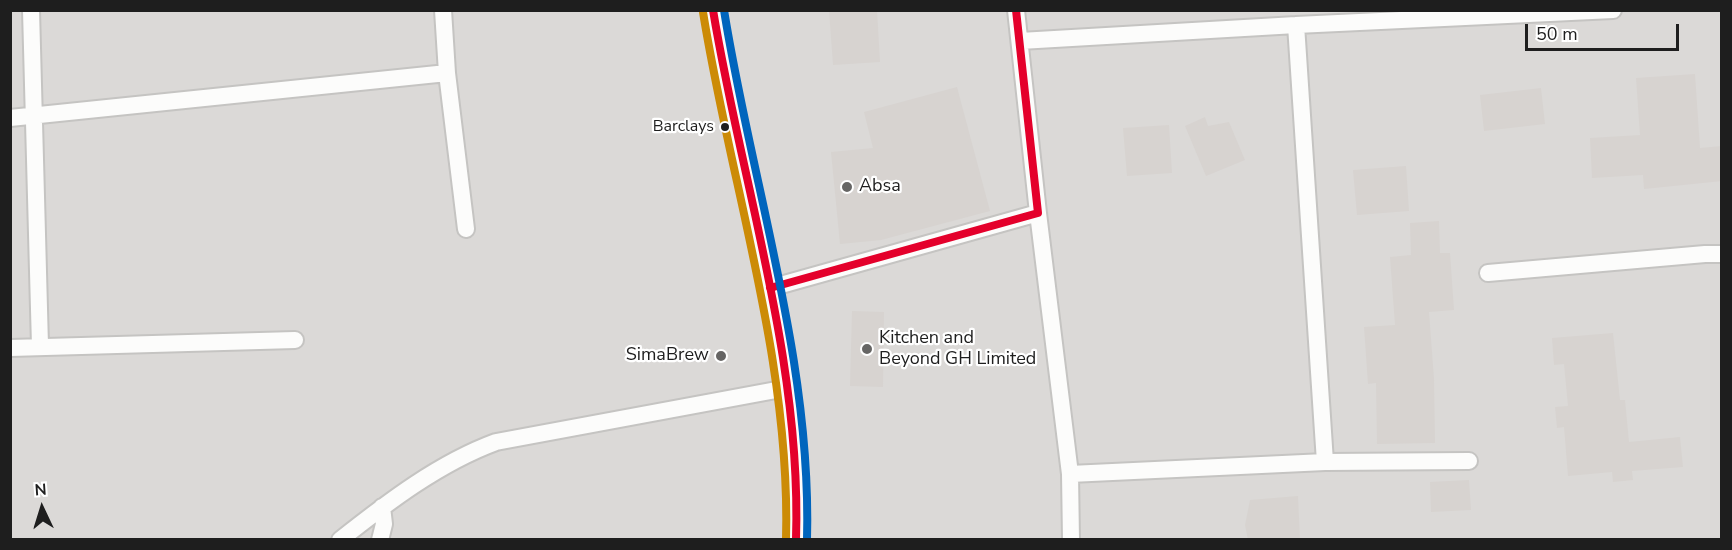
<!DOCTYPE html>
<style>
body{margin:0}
#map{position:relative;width:1732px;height:550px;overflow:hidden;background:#eceae6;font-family:"Nunito Sans",sans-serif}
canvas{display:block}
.frame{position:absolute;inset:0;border:12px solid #1e1e1e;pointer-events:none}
.north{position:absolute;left:12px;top:478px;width:60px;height:60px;-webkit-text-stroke:4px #fff;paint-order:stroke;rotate:356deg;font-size:16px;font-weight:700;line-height:24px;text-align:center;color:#1e1e1e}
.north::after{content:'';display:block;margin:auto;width:21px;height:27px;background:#1e1e1e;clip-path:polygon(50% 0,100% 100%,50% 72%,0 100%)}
.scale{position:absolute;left:1525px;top:24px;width:154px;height:27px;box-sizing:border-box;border:3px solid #1e1e1e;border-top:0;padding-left:8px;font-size:18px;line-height:21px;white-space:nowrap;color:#1e1e1e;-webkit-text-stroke:4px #fff;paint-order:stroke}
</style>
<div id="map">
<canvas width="1732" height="550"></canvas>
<div class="frame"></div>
<div class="north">N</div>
<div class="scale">50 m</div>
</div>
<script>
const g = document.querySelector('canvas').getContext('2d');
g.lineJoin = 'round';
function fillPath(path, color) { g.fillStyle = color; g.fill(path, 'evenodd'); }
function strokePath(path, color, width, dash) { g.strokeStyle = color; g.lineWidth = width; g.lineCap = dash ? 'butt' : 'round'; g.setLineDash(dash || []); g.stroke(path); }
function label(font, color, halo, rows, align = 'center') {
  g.font = font + ' "Nunito Sans",sans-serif'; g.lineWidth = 4.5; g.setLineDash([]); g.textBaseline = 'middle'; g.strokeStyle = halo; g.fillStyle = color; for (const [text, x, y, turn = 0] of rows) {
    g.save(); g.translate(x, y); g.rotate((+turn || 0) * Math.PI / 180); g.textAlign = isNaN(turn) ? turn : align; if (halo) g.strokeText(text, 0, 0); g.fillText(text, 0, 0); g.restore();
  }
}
fillPath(new Path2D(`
 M11,11H1721V539H11Z`), '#dbd9d7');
fillPath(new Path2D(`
 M829,10H877L880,62L833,65Z
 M1695,74L1700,148L1722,146V181L1644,189L1643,175L1592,178L1590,138L1640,135L1636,78Z
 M957,87L990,211L881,240L840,244L831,152L873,148L864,112Z
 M1541,88L1545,124L1484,131L1480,95Z
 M1205,117L1208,126L1229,122L1245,160L1206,176L1185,126Z
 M1169,125L1172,173L1127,176L1123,128Z
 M1406,166L1409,211L1357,215L1353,170Z
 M1439,221L1440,253H1450L1454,310L1429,312L1434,379L1435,443L1377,444L1376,383L1368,384L1364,327L1395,325L1390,257L1411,255L1410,223Z
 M852,311L884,312L883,387L850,386Z
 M1613,333L1620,400H1625L1629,442L1680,437L1683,467L1632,471L1633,480L1613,482L1612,472L1568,476L1564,427L1557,428L1555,407L1568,406L1564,364L1554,365L1552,338Z
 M1469,480L1471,510L1431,512L1430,482Z
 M1298,496L1300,540H1248L1245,525L1250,500Z`), '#d7d3d0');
const minor = new Path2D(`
 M31,10L40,346
 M443,10L447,73L466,229
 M1016,10L1038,213L1070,474L1071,540
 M1296,25L1325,462
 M1020,41L1296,25L1613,10
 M10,118L447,73
 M1488,273L1705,254H1722
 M770,288L1038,213
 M10,348L295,340
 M1070,474L1325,462L1469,461
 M340,540C388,502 439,463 496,442L787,388
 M380,540L384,524L382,507`);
const tertiary = new Path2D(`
 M713,10C734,158 782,300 795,449C798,479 797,509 796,540`);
strokePath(minor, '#c5c4c2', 20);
strokePath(tertiary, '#c5c4c2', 24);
strokePath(minor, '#fcfcfb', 16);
strokePath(tertiary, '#fcfcfb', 21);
strokePath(new Path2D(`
 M713,10C742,186 802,360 796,540
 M770,288L1038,213L1016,10`), '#e4002b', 8);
strokePath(new Path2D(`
 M703,12C731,187 791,360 786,540`), '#cc8b06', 8);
strokePath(new Path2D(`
 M724,10C752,186 812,360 807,540`), '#0065bd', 8);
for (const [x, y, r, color] of [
 [725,127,5,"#1e1e1e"],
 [847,187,6,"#666564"],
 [867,349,6,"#666564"],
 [721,356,6,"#666564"]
]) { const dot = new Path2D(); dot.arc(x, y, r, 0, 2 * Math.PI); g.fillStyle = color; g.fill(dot); strokePath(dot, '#fff', 2); }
label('16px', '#1e1e1e', '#fff', [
 ["Barclays",714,127]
], 'right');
label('18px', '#1e1e1e', '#fff', [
 ["Absa",859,187],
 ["Kitchen and",879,339],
 ["Beyond GH Limited",879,360],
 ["SimaBrew",709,356,"right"]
], 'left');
</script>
